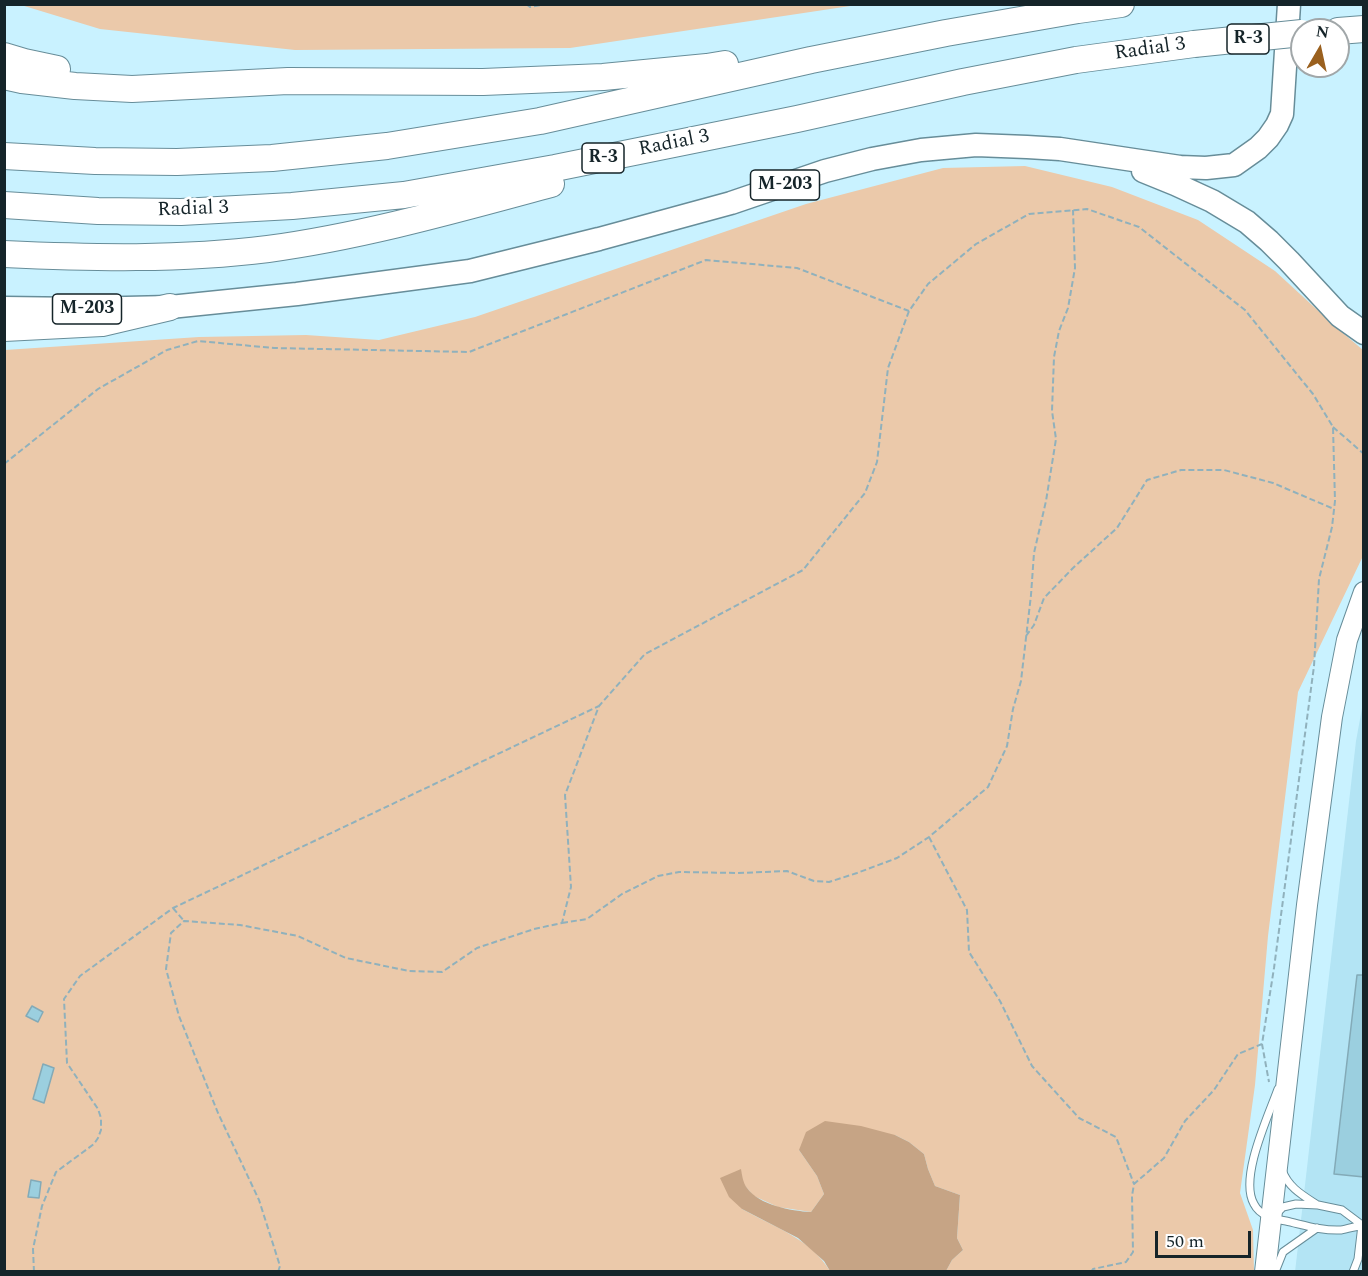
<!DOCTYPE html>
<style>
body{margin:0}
#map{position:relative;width:1368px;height:1276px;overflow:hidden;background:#c9f2ff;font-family:Spectral,serif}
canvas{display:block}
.frame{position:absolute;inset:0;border:6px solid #152429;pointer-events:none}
.north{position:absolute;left:1290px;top:18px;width:60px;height:60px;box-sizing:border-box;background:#fff;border:2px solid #a1a7a9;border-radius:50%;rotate:9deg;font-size:16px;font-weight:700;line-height:24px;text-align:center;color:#152429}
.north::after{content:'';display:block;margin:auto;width:21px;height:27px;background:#9a601e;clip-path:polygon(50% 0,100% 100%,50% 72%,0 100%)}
.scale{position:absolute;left:1155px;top:1231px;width:96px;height:27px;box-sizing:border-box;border:3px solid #152429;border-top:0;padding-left:8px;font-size:18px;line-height:21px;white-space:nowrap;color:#152429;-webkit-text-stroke:4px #fff;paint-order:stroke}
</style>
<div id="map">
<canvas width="1368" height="1276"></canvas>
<div class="frame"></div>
<div class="north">N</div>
<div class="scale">50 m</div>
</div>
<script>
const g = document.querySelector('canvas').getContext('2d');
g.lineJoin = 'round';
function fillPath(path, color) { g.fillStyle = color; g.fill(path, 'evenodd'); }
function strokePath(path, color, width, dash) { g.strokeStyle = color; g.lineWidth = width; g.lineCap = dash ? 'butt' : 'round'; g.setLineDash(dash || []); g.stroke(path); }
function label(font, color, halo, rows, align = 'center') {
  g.font = font + ' Spectral,serif'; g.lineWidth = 5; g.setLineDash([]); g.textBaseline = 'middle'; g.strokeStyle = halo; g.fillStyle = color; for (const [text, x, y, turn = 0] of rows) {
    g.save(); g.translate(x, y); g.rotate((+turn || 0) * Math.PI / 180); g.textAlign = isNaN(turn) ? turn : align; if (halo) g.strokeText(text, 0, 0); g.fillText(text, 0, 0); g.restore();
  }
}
fillPath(new Path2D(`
 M1363,703V1271L1295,1272L1356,741Z`), '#b3e4f4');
fillPath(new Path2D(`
 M21,5H857L570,48L295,50L100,29Z
 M1025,166L1112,187L1198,220L1275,271L1337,328L1363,350V556L1298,692L1268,936L1255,1085L1240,1193L1253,1230L1254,1271H946L952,1260L963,1250L957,1238L960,1195L935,1186L928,1169L924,1154L909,1142L895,1135L799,1150L817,1176L824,1194L811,1212L778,1207L754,1196L745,1186L742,1209C774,1227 811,1239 830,1271L5,1272V350L199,337L306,335L379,340L475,317L806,204L943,168Z`), '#ebc9aa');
fillPath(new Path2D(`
 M825,1121L861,1126L895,1135L909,1142L924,1154L928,1169L935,1186L960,1195L957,1238L963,1250L952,1260L946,1271H830L824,1261L798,1238L742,1209L729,1197L720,1178L741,1169C742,1175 743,1183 747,1188C759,1205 791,1211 811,1212L824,1194L817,1176L799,1150L806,1132Z`), '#c6a485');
const building = new Path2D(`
 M1357,975H1364V1177L1334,1174Z
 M32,1006L43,1012L38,1022L26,1016Z
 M43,1064L54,1068L44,1103L33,1099Z
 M31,1180L41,1182L39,1198L28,1197Z`);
fillPath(building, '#9bcfdf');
strokePath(building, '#83aab7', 1.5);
const service = new Path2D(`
 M1278,1089C1268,1117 1239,1178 1254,1204C1260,1216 1274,1219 1286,1221C1304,1225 1322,1231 1341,1230C1348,1229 1356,1226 1364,1225
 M1282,1170C1288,1187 1302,1195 1316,1204
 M1277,1213L1283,1207L1296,1204L1318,1205L1342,1210L1362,1225
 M1275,1272L1283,1252L1317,1228
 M1353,1272L1358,1259L1362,1225`);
const secondary = new Path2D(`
 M1265,1272L1307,905L1332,717L1347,640L1364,592`);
const primary = new Path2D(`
 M1143,171L1175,184L1212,201L1247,222L1269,241L1289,261L1340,316L1364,333
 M4,308L82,309L170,307L297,294L470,271L599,239L731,203L825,171L872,159L921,150L976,145L1027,147L1060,149L1180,167L1206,168L1234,165L1258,148L1268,138L1277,125L1282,114L1289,4`);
const motorway = new Path2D(`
 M1338,31L1364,29
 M4,56L24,62L57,69
 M4,76L22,80L75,86L132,89L288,81L483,82L603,77L707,67L725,64
 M4,156L95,161L177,162L272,158L387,146L540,121L811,60L946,33L1078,10L1121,4
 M4,205L98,211L181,212L292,206L404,195L555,168L797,119L963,82L1076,60L1194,44
 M4,254C92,258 181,260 268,249C364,236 458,209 551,184
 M4,328L102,323L170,307`);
strokePath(service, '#678d99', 9);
strokePath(secondary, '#678d99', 22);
strokePath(primary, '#678d99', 25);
strokePath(motorway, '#678d99', 28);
strokePath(new Path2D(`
 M526,4L530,7L546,4
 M1333,427L1364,454
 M4,464L98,389L167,350L198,341L274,348L469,352L706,260L797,268L909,311
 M1026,636L1034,625L1044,598L1073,568L1117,528L1147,480L1181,470H1224L1273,483L1334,509
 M929,837L967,910L969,952L1000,1001L1032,1066L1079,1118L1116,1137L1134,1184
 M173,908L184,921
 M562,923L587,919L622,894L658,876L679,872L738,873L787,871L814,881L829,882L857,873L897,858L929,837L988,787L1007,746L1013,709L1021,681L1031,595L1034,553L1046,501L1056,439L1052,411L1054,357L1059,331L1068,308L1075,268L1073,210
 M34,1272L33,1249L42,1206L56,1172L94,1144L98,1138L101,1130V1118L98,1109L67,1063L64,999L80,976L173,908L599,706
 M278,1272L280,1266L259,1200L218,1113L179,1016L166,969L171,933L184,921L240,925L298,936L346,958L409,971L442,972L477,948L534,929L562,923L571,887L565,795L599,706L645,654L803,570L865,493L877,462L888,368L909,311L928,284L976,244L1029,214L1087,209L1139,227L1245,310L1313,394L1333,427L1335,501L1332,527L1319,579L1314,666L1274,968L1262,1044L1269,1082
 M1091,1272L1093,1269L1126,1262L1133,1252L1132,1196L1134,1184L1164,1158L1185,1121L1214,1090L1238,1054L1262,1044`), '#90b1bc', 2, [6, 3]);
strokePath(service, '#fff', 7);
strokePath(secondary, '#fff', 20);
strokePath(primary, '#fff', 22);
strokePath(motorway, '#fff', 26);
const motorwayBridge = new Path2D(`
 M1194,44L1302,33`);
strokePath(motorwayBridge, '#678d99', 28, []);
strokePath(motorwayBridge, '#fff', 26);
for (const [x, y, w] of [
 [1248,39,42],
 [603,158,42],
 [785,185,69],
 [87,309,69]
]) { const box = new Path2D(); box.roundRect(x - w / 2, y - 15, w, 30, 4.5); g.fillStyle = '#fff'; g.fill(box); strokePath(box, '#152429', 1.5); }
label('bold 18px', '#152429', null, [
 ["R-3",1248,39],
 ["R-3",603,158],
 ["M-203",785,185],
 ["M-203",87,309]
]);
label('20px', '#152429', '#fff', [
 ["Radial 3",1150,50,-8],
 ["Radial 3",674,144,-11],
 ["Radial 3",193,210,-2]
]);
</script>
